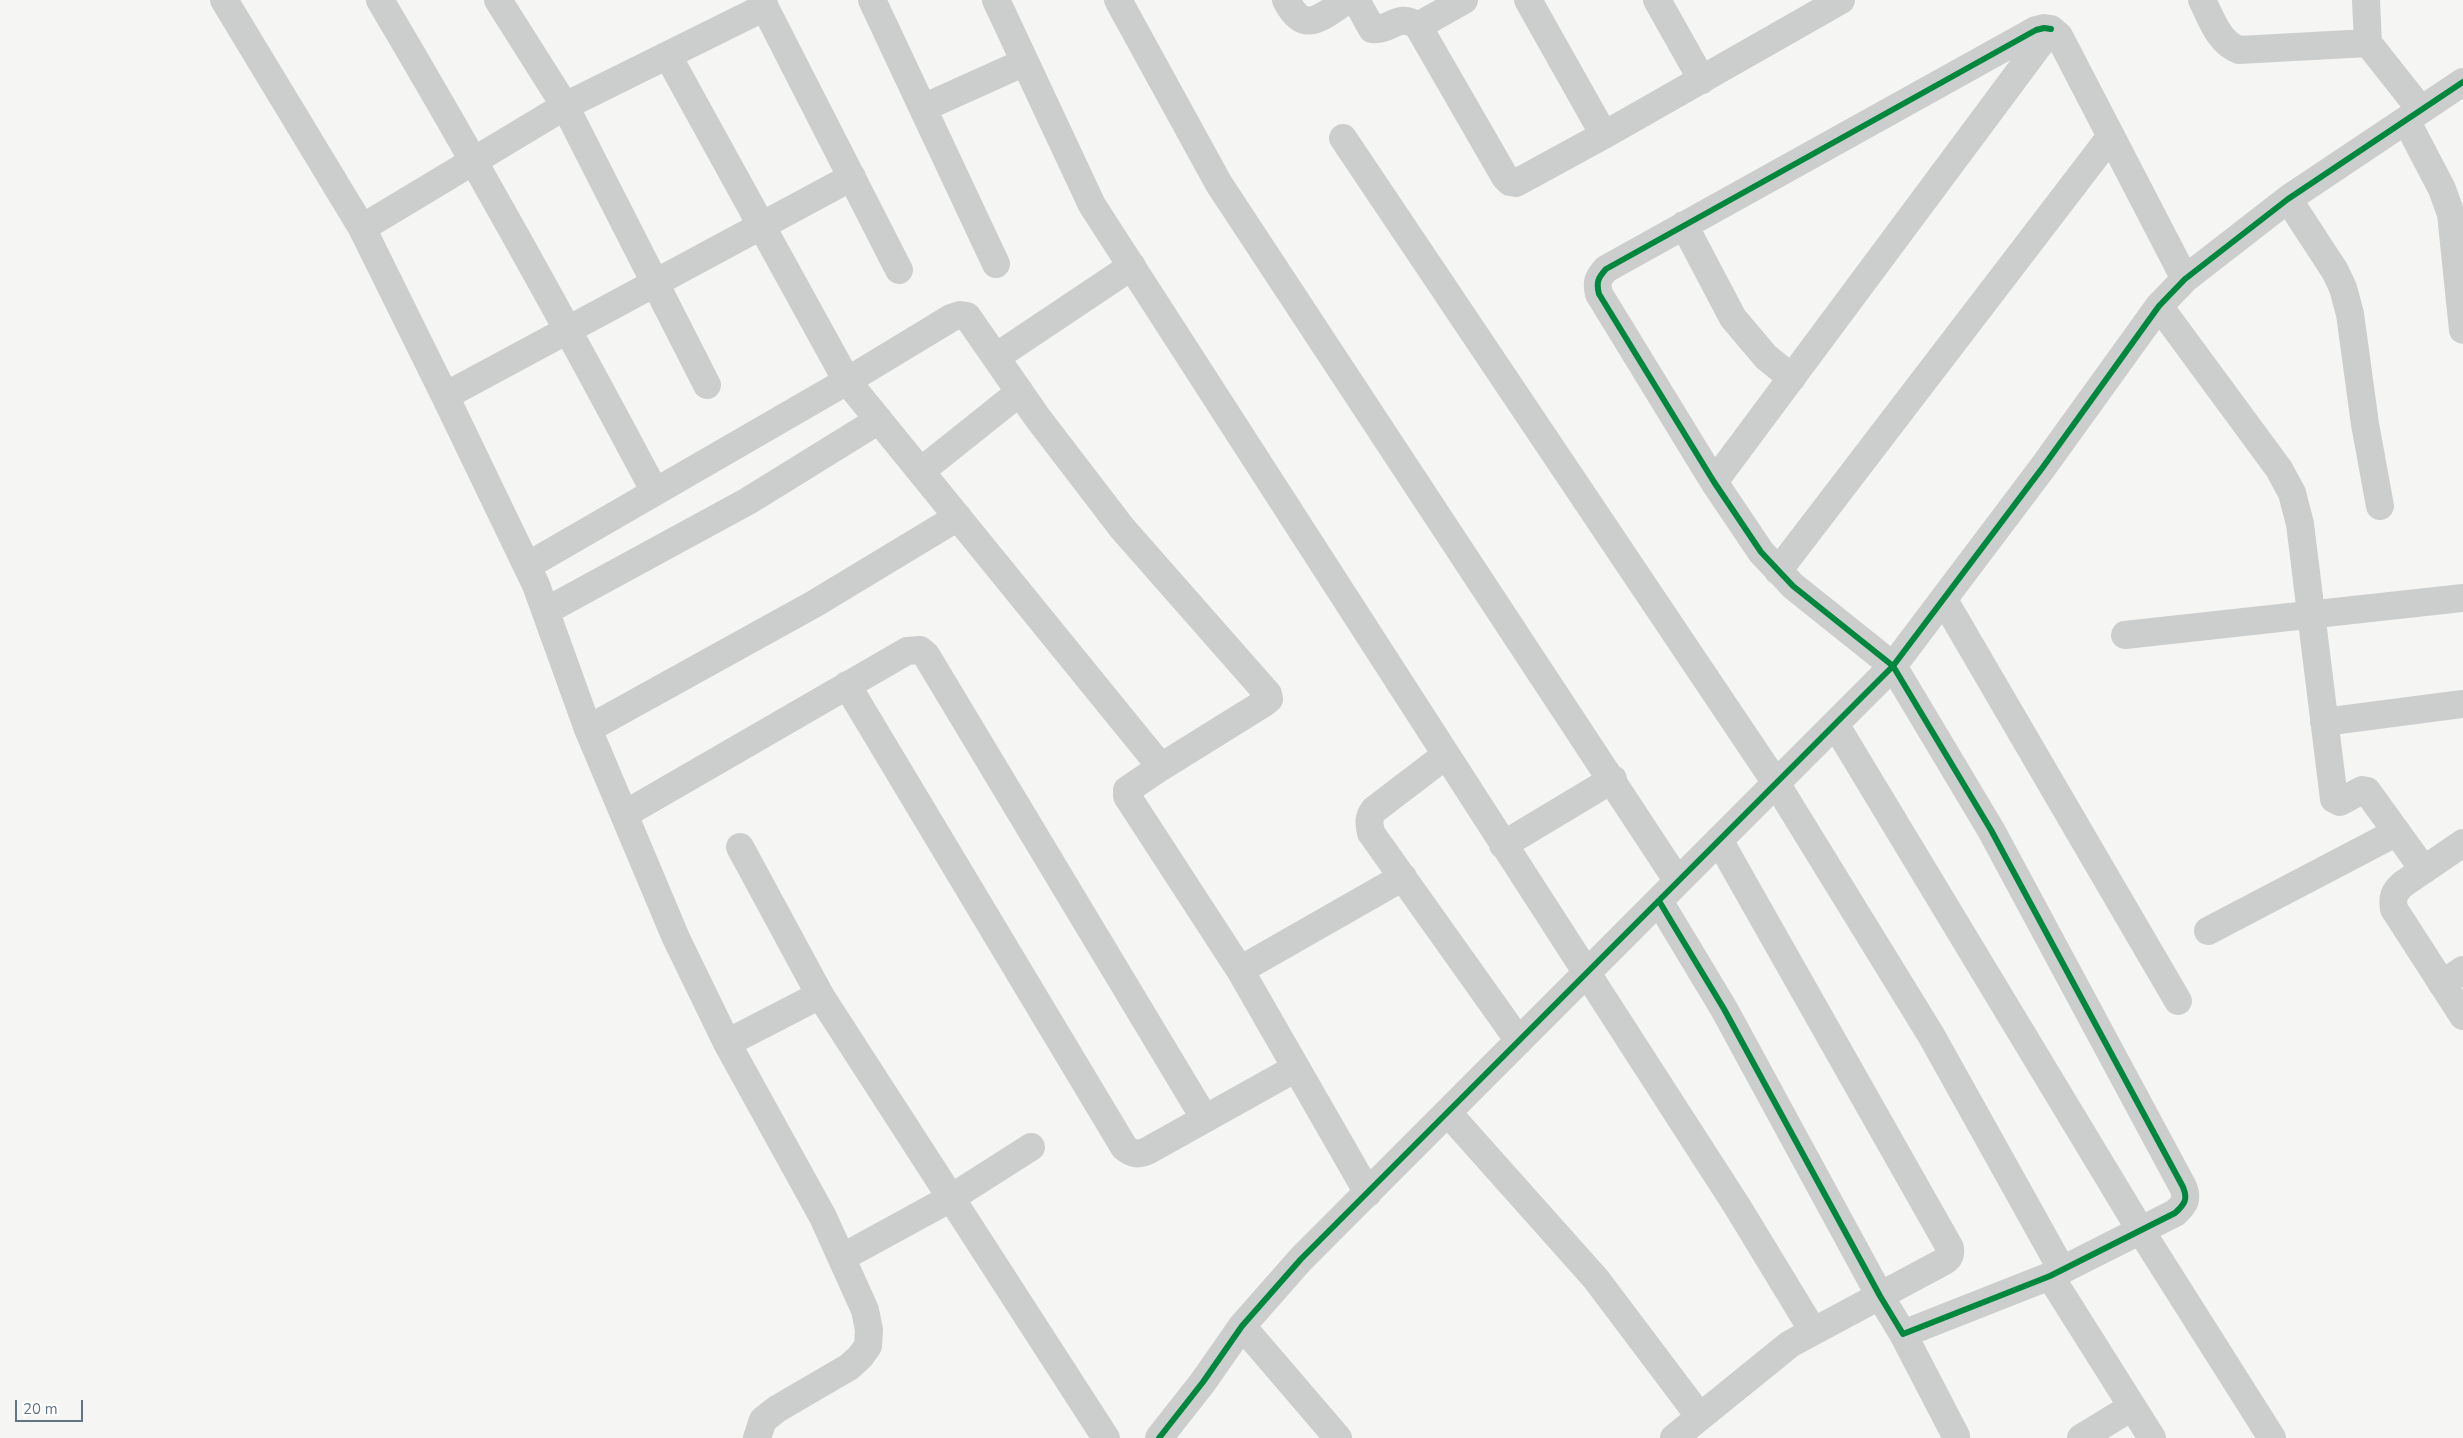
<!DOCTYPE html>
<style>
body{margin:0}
#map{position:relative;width:2463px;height:1438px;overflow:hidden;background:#f5f5f3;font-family:"Nunito Sans",sans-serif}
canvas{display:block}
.scale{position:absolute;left:15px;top:1400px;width:68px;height:22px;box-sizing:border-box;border:2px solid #637584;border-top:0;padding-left:6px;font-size:15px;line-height:18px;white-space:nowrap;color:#637584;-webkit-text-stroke:4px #fff;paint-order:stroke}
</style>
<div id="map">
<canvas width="2463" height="1438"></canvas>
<div class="scale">20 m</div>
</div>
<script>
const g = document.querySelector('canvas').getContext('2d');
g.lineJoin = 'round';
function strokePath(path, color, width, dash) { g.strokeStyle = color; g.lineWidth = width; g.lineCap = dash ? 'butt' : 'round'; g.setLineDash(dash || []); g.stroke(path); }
strokePath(new Path2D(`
 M224,0L362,228L445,396L536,585L588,729L676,938L727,1043L823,1217L865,1310L869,1330L868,1346L860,1357L849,1367L777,1409L763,1420L757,1438
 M380,0C476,162 567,326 655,492
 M498,0L565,106L707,385
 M761,0L899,270
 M872,0L996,264
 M996,0L1092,205L1737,1206L1813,1331
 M1118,0L1219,184L1677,880
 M1286,0C1305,37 1321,16 1348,0
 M1356,0L1372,29C1391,31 1398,12 1418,26L1505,177L1510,182L1516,183L1604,135L1841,0
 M1528,0L1604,135
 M1657,0L1702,80
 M2202,0C2211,18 2219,43 2239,50L2368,43
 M2366,0L2368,43L2421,110
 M1418,26L1464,0
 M668,56L847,381L1161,767L1127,790V796L1240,970L1368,1193
 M923,108L1025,62
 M2406,120L2442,189L2451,214L2463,330
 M1343,138L1776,783L1931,1035L2062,1270
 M2288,199L2335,271L2343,288L2350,314L2365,424L2380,506
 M1684,225L1733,318L1766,357L1792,378
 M362,228L565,106L765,7
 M2159,306L2279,469L2292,493L2300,524L2334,799L2340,802L2362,790L2367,791L2424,870
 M996,357L1132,266
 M445,396L852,177
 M921,471L1020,392
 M1714,482L2051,29L2059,36L2185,279
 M527,566L847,381L951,318L960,315L967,316L1037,417L1122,528L1268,694L1269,699L1264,703L1161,767
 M1778,571L2111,136
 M1944,600L2178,1001
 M546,611L748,501L879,420
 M2125,635L2463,598
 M847,685L1124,1147C1133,1155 1139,1155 1149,1150L1296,1068
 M2324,722L2463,704
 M1835,724L2141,1231L2272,1438
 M588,729L814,604L958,517
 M1446,755L1374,810C1368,818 1369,823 1371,833L1519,1041
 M625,814L907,651L920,650L926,655L1205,1119
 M2463,843L2403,884C2394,892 2392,897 2394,909L2463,1016
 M1503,845L1613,779
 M740,847L820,995
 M1659,901L1724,1009L1880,1296L1903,1334L2050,1276L2175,1213C2185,1204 2188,1199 2183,1187L1991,830L1893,666L1793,586L1761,552L1714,482L1599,294C1596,282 1598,278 1606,269L2036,30L2044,28L2051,29
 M2208,931L2397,832
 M1240,970L1403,877
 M2442,984L2463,970
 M727,1043L820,995L1106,1438
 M1448,1113L1596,1279L1700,1417
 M843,1257L951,1198L1031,1147
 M2050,1276L2152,1438
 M1242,1326L1338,1438
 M1903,1334L1956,1436
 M1159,1438L1203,1382L1242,1326L1301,1259L1893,666L2043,467L2159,306L2185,279L2288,199L2463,82
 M1674,1438L1790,1344L1941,1263C1949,1259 1951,1256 1950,1248L1719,840
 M2081,1438L2132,1407`), '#cccece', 28);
strokePath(new Path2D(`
 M1659,901L1724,1009L1880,1296L1903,1334L2050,1276L2175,1213C2185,1204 2188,1199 2183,1187L1991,830L1893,666L1793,586L1761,552L1714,482L1599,294C1596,282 1598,278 1606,269L2036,30L2044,28L2051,29
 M1159,1438L1203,1382L1242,1326L1301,1259L1893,666L2043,467L2159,306L2185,279L2288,199L2463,82`), '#00873e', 6);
</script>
